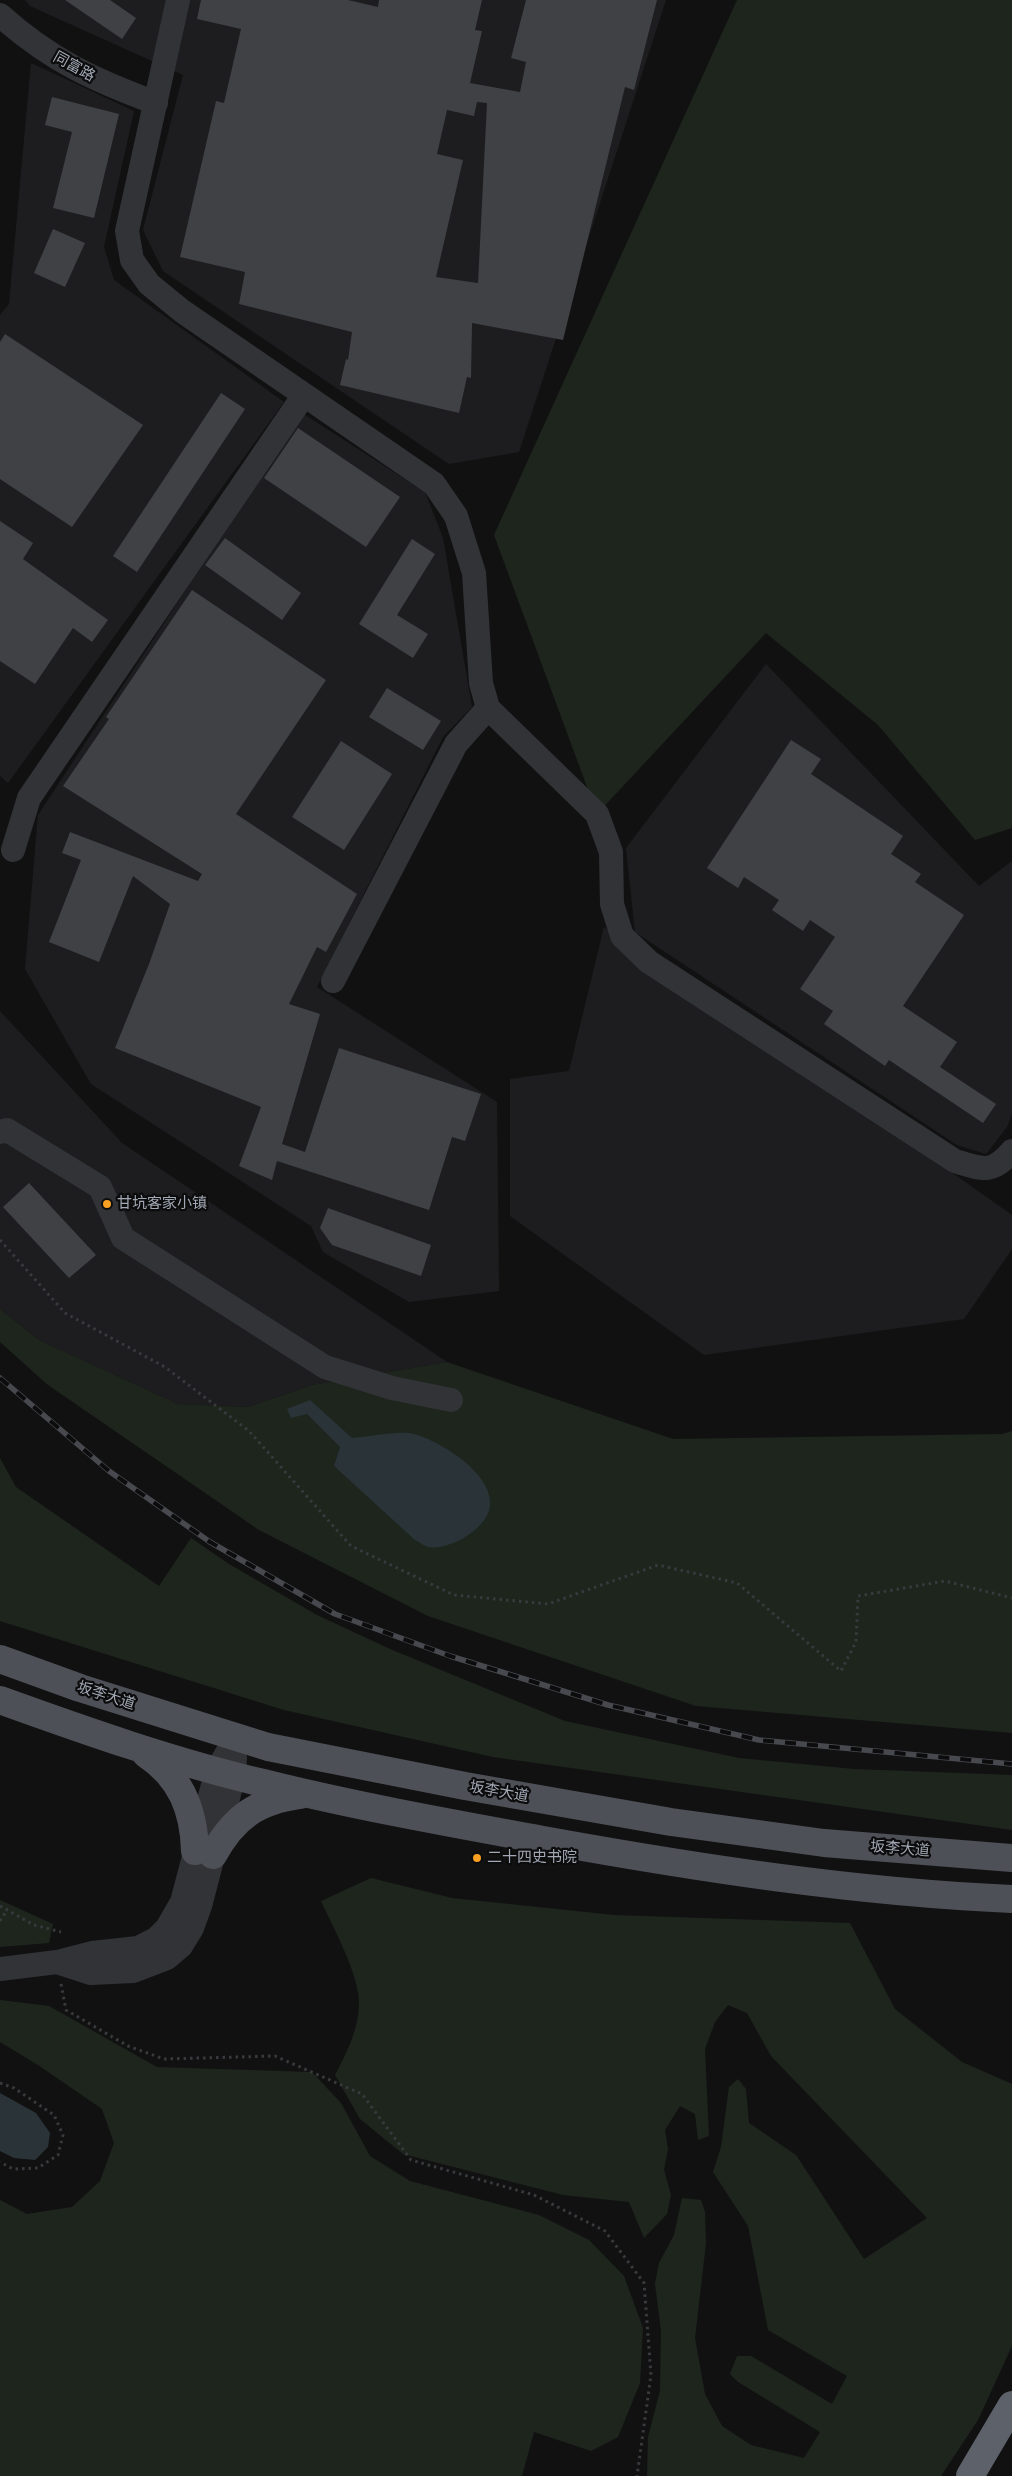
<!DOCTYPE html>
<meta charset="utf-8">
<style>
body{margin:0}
canvas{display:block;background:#111112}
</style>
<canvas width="1012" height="2476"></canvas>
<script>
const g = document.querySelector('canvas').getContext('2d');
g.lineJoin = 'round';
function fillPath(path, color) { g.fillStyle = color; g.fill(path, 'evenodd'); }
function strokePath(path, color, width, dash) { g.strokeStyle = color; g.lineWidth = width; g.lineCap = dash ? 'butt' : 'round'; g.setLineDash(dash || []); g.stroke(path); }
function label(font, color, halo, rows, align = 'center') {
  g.font = font + ' "Noto Sans","Noto Sans SC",sans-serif'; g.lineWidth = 4.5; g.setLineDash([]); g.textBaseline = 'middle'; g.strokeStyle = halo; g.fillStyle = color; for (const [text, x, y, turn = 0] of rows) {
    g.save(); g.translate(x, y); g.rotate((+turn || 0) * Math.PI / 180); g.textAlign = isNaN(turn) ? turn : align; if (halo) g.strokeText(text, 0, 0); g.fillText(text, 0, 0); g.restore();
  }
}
fillPath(new Path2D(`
 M25,0H666L519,452L449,464L163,271L143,230L183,75L30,6Z
 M31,63L134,111L104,247L114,280L284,402L8,783L0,776V315L9,304Z
 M302,413L425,492L443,538L472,707L443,737L317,987L497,1102L499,1291L409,1302L323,1252L311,1226L91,1084L25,969L38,815Z
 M766,664L979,886L1012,861V1114L1007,1127L986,1154L957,1145L635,932L626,848Z
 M604,927L1012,1215V1249L964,1319L704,1355L510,1216V1079L569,1071Z
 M0,1011L122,1143L447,1362L312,1385L248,1407L178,1404L39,1340L0,1309Z`), '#1d1d1f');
fillPath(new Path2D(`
 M737,0H1012V828L975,840L878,725L766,633L597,814L494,535Z
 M0,1309L39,1340L178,1404L248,1407L312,1385L447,1362L673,1439L1002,1434L1012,1431V1733L696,1706L428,1616L259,1530L48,1385L0,1342Z
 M0,1458L16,1487L159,1586L191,1538L229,1564L317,1615L390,1649L565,1721L739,1758L854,1769L1012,1775V1830L493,1757L284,1710L0,1621Z
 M371,1878L452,1898L614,1915L850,1923L895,2009L962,2062L1012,2084V2346L978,2420L941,2476H647L648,2437L660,2391L661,2330L655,2284L659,2263L674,2235L682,2198L701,2200L705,2212L706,2243L695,2338L705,2394L722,2426L751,2445L804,2458L820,2432L738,2382L730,2374L737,2356H751L832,2404L847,2376L768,2330L748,2226L713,2172L721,2147L729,2087L738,2079L746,2089L749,2123L796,2155L864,2259L927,2218L771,2056L747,2013L728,2005L715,2022L705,2049L709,2136L698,2140L695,2114L680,2106L665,2130L668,2149L664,2170L671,2195L667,2214L644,2238L629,2202L563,2195L403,2154L360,2119L335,2075C346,2054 358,2031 359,2006C361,1978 333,1927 321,1901Z
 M0,1900L53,1924L49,1943L0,1947Z
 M0,2000L49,2006L157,2067L312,2072L341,2103L370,2156L410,2181L539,2215L589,2240L624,2276L643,2328L640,2383L618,2437L591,2451L534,2432L522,2476H0V2200L27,2214L72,2207L100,2181L114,2143L102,2109L38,2065L0,2042Z`), '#1d251d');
fillPath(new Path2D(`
 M310,1400L352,1438C367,1437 401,1430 414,1434C439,1440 494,1474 490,1506C488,1528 450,1551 428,1547C424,1546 419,1542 415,1540L334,1466L340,1447L307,1414L291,1418L287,1409Z
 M0,2093L36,2113L50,2133L48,2147L35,2160L14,2158L0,2151Z`), '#293338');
fillPath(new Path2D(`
 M65,0H110L136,18L122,39Z
 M201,0H348L378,7L379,0H482L475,30L482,31L470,83L520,92L526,62L511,58L526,0H657L634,90L625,87L563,340L472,323L471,378L467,377L459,413L340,385L346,359L348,360L352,332L239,304L245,272L180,257L216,101L224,103L241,29L197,19ZM477,102L487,103L478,283L436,277L463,160L437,154L447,110L474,116Z
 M52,97L119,114L94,218L53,208L72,132L45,125Z
 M53,229L85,243L65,287L34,273Z
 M5,334L143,425L72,527L0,479V342Z
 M221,393L245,409L137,572L113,556Z
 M298,428L400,497L366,547L264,478Z
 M0,521L33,543L23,559L108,620L92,642L73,628L35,684L0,661Z
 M225,538L301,593L282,620L205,565Z
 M412,539L435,554L397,615L428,634L413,658L359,624Z
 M192,590L326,680L236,814L357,894L326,952L317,947L289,1004L320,1014L282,1144L305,1152L339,1048L481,1094L465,1141L452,1137L429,1210L277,1161L272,1180L239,1166L261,1107L115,1048L149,964L170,904L133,876L99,962L49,942L81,860L62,853L70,832L198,881L202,874L63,786L109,719L106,717Z
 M387,688L441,721L423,750L369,717Z
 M791,740L821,759L811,774L903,836L891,854L921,874L915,882L964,915L903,1006L957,1042L940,1067L996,1104L983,1123L889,1060L885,1066L824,1024L833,1011L800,989L835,937L810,920L803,931L772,910L779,900L744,877L738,888L707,868Z
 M341,741L392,774L344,850L292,817Z
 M29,1183L96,1255L69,1278L3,1207Z
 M328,1208L431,1245L421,1276L332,1245L320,1228Z`), '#404145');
strokePath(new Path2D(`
 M0,1240L65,1313L165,1367L249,1431L351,1546L454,1595L548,1604L658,1565L737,1583L841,1671L856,1642L858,1596L945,1581L1012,1598
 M0,1906L34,1925L61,1932
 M0,1921L7,1910
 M61,1984L66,2010L128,2046L164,2059L275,2056L362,2094L411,2160L534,2195L605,2231L644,2283L651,2375L637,2476
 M0,2083L14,2088L54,2115L63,2135L58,2155L38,2168L13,2169L0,2162`), '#383a3e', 3, [2.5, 4]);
strokePath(new Path2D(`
 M178,0L127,231L132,260L149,284L182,311L434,484L456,516L474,573L481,683L488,708L597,814L611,852L612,904L622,936L649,962L955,1161C981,1169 992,1175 1012,1151
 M0,15C50,60 94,80 156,103
 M13,850L29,798L304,395
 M333,981L456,744L488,708
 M0,1132L7,1130L100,1187L123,1238L325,1367L392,1388L451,1400
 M57,1962L91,1973L133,1971L167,1958L181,1946L192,1928L200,1906L234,1775L235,1757
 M0,1969L57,1962L92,1953L138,1948L156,1939L167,1928L182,1902L217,1770L236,1738`), '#323337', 24);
strokePath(new Path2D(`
 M0,1659L80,1688L268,1747L465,1786L671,1822L824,1843L1012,1858
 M0,1700C86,1731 174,1762 263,1783C355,1806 450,1823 543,1840C698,1868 854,1892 1012,1899
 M146,1754C181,1777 194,1810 195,1851
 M213,1855C234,1817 257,1801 300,1795`), '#4e5057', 28);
strokePath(new Path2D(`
 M970,2476L1012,2405`), '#5d6169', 28);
const rail = new Path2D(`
 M0,1378L109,1471L210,1542L335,1614L450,1656L608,1705L759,1740L1012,1764`);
strokePath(rail, '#47494f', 5.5);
strokePath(rail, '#0c0c0d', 4, [11]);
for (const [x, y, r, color] of [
 [107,1204,5,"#f9a022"],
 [477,1858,5,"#f9a022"]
]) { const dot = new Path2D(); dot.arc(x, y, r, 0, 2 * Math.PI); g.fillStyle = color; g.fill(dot); strokePath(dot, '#0c0c0d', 2); }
label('15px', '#a1a8b4', '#0c0c0d', [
 ["同富路",74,67,29],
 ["坂李大道",106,1696,18],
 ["坂李大道",499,1792,10],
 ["坂李大道",900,1849,5]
]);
label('15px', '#a1a8b4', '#0c0c0d', [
 ["甘坑客家小镇",117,1204],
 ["二十四史书院",487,1858]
], 'left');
</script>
